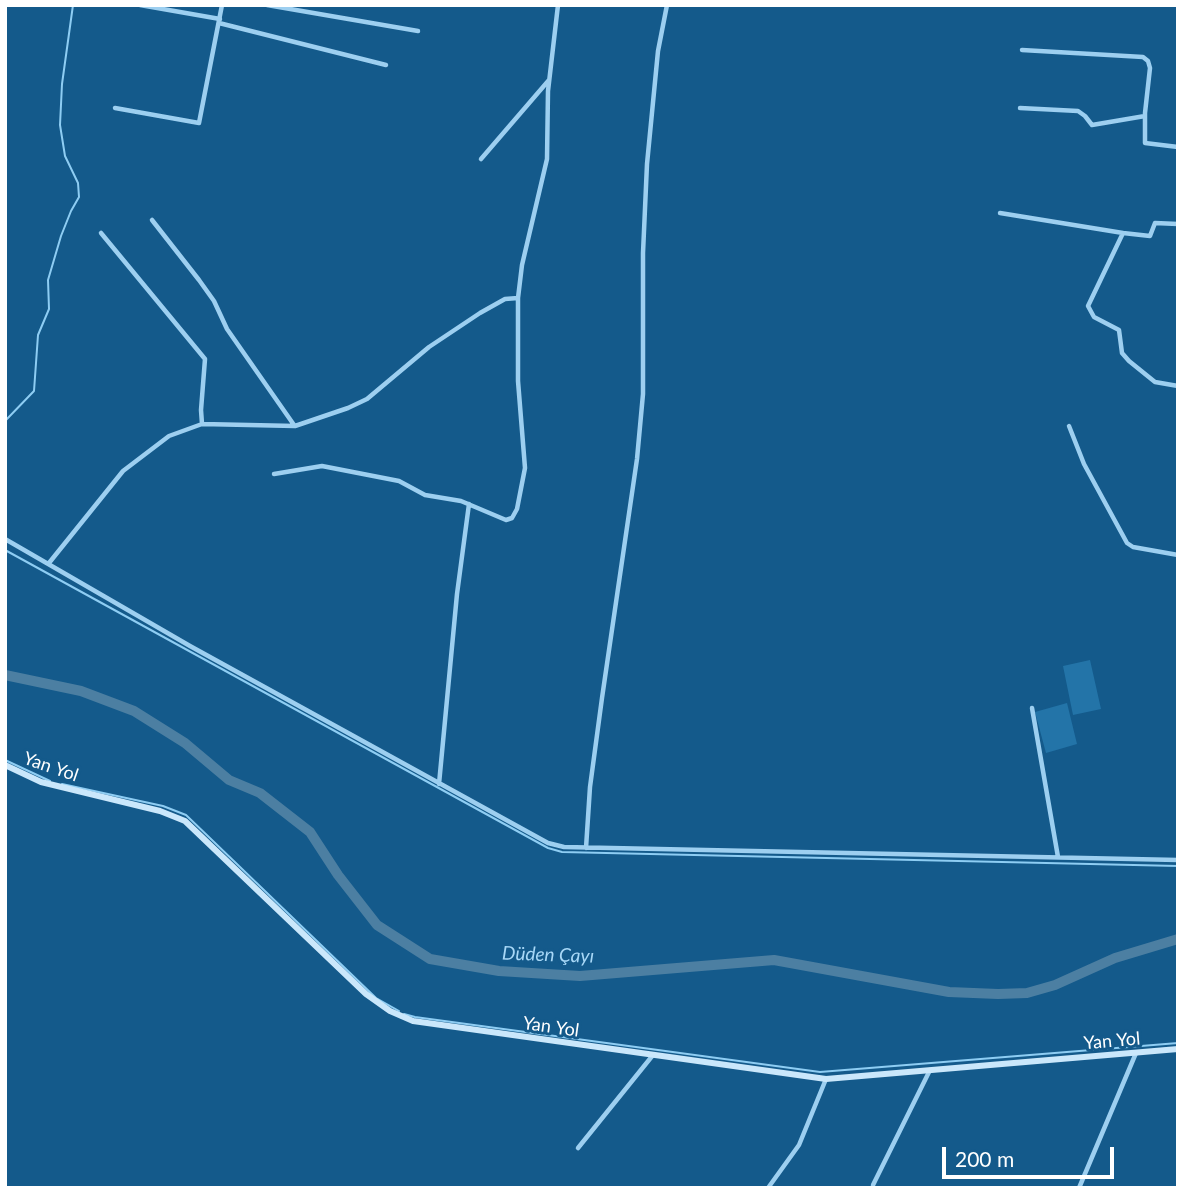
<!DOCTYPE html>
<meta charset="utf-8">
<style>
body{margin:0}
#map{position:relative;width:1183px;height:1193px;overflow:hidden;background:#145a8b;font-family:Lato,sans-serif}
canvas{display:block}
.frame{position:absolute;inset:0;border:7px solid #fff;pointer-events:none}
.scale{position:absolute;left:942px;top:1147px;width:172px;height:32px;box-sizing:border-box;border:4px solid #fff;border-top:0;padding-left:9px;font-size:21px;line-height:24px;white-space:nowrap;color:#fff;-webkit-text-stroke:5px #145a8b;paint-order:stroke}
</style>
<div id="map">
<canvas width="1183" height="1193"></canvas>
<div class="frame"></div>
<div class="scale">200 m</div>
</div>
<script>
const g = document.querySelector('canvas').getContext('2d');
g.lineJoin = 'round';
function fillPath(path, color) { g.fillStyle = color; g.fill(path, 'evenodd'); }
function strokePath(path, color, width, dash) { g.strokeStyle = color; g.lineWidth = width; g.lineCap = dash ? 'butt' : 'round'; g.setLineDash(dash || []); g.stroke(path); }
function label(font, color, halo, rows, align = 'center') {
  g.font = font + ' Lato,sans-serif'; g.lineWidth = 6; g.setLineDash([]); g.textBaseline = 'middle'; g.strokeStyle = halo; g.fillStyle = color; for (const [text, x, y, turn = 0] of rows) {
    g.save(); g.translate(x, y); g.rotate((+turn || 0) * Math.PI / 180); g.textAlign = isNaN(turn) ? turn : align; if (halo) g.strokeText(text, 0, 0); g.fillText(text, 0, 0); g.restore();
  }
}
fillPath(new Path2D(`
 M1090,660L1101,709L1073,715L1063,666Z
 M1067,703L1077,744L1046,753L1035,712Z`), '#2374a8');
strokePath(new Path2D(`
 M5,421L34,391L38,335L49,309L48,280L61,236L71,211L79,197L78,183L65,156L60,125L62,84L73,5
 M5,550L548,848L562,852L1178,866
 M5,760L50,781
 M62,784L163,806L186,815L376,998L399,1011
 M404,1014L415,1017L820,1072L1178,1043`), '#8ecdf3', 2);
strokePath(new Path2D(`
 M5,675L81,691L134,711L185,743L229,780L260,793L310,832L338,875L377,925L430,959L499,971L580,976L774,960L949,992L998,994L1027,993L1055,985L1115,958L1178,939`), '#4c7fa2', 10);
strokePath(new Path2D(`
 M140,5L220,19
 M267,5L418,31
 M219,23L386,65
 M1022,50L1143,57L1148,61L1150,68L1145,113V143L1178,147
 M115,108L199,123L222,5
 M1020,108L1078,111L1085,116L1092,125L1145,116
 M481,159L549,80
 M1000,213L1123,233
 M152,220L199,280L214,301L227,329L294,425
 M1178,224L1155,223L1150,236L1123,233L1088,306L1094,317L1119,330L1122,353L1129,361L1155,382L1178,386
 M101,233L205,359L201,410L202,424
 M1069,426L1084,464L1127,543L1133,547L1178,555
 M274,474L322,466L399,481L425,495L461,501L506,520L512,518L517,509L525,468L518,381V298L522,265L547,159L548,91L558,5
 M5,539L190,646L548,843L564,847L1178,860
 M49,563L123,471L169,436L202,424L295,426L348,408L367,399L429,347L480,313L505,299L518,298
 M1032,708L1058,857
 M439,784L457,594L469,504
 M586,848L590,787L602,698L637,459L643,394V253L647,164L658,51L667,5
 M578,1148L653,1055
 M873,1185L930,1070
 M768,1188L799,1145L826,1079
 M1079,1188L1136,1053`), '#9dcff0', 4.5);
strokePath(new Path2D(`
 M5,765L41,782L160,811L185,821L366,994L390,1011L413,1021L826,1079L1178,1049`), '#cae7fb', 6);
label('18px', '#fff', '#145a8b', [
 ["Yan Yol",51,767,19],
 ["Yan Yol",551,1027,8],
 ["Yan Yol",1112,1041,-5]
]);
label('italic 19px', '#a8d8f7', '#145a8b', [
 ["Düden Çayı",548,955,2]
]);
</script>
